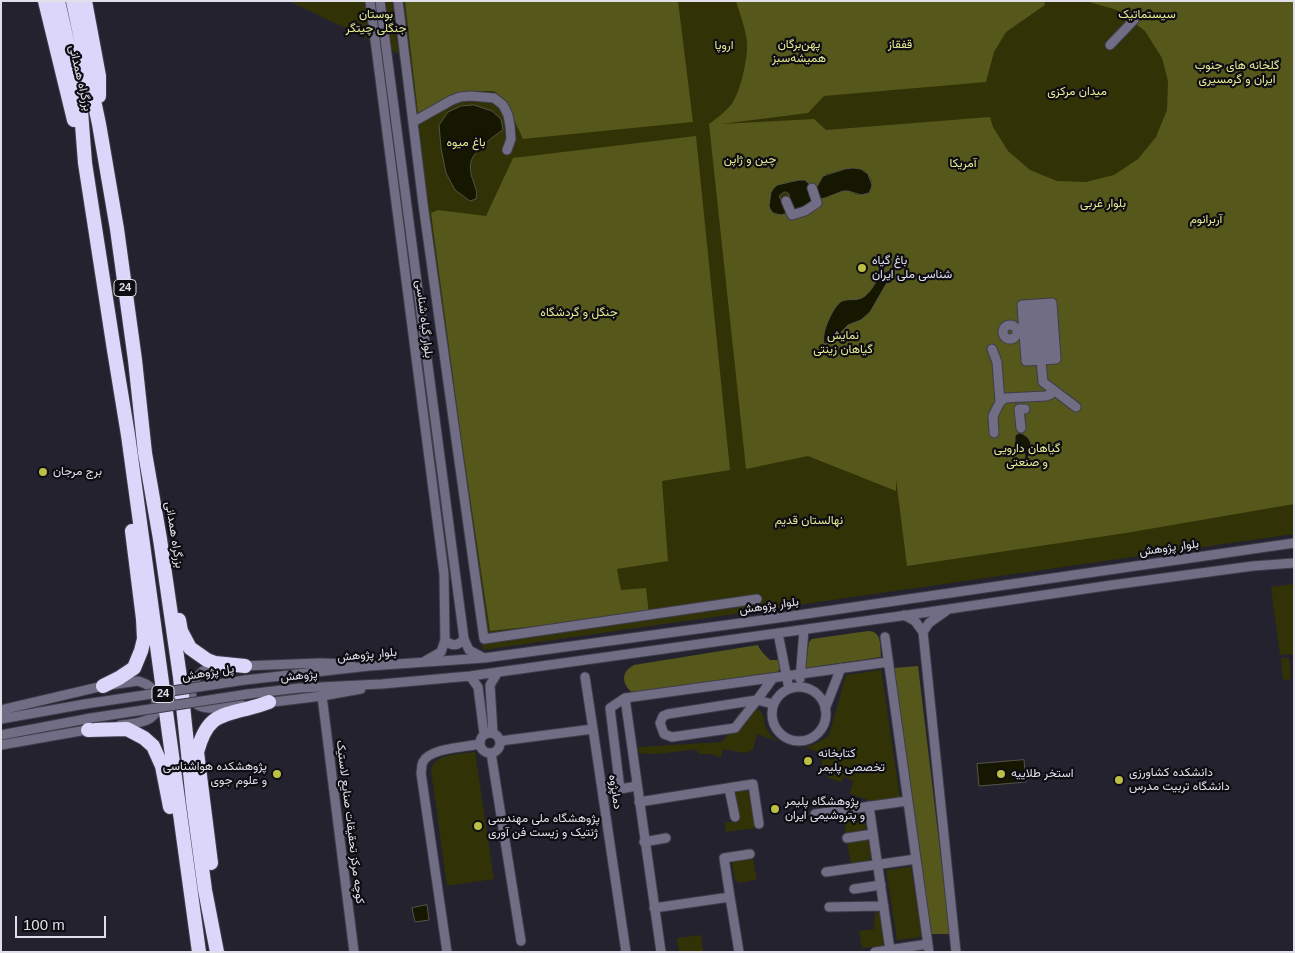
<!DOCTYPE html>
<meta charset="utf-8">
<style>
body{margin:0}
#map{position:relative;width:1295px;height:953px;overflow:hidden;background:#252230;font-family:Arial,sans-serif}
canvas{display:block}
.frame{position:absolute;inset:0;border:2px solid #e1e0e9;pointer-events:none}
.scale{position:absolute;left:15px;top:916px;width:91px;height:22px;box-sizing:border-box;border:2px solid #e1e0e9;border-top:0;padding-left:6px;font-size:15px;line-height:18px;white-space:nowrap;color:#e1e0e9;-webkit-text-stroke:4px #0e0d13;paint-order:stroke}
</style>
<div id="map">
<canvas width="1295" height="953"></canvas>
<div class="frame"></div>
<div class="scale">100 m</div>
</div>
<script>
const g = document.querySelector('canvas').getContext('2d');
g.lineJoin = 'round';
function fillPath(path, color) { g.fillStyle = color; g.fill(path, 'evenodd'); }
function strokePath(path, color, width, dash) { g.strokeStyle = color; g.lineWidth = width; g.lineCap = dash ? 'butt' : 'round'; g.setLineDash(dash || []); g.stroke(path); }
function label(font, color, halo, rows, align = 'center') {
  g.font = font + ' Arial,Vazirmatn,sans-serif'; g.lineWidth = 4.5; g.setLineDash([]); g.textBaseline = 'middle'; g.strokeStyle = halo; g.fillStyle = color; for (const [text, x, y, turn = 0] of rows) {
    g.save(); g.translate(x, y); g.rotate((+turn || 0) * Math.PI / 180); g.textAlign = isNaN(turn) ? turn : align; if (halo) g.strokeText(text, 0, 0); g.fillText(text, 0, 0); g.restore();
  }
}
fillPath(new Path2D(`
 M289,1H392L399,54Z
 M397,1H1294V534L483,650L476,620Z
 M1294,584V654L1280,655L1271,587Z
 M1281,658H1289L1291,679L1283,680Z
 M881,670L900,798L875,802L850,794L853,781L844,776L841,782L828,778L829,772L821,771L823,754L805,747C815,745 821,741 829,735L846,675Z
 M758,709C765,714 763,721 766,728C768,733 773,737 777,741L757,734L753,750L745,753L723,749L721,758L712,754H698L696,749C679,751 656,756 639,753L638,747L722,742L729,734C746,733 746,716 758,709Z
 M475,752L494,879L447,886L431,770C434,753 461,754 475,752Z
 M749,790L756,828L726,832L725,823L738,820L735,792Z
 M863,812L864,814L866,830L846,834L843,815Z
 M866,839L869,841L871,858L868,861L851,864L847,842Z
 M753,858L757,880L739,883L735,880L732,865L734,861Z
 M911,867L922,937L897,940L886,870Z
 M875,912L880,913L884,946L862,948L859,931L874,929Z
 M701,935L703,952H679L677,938Z`), '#313206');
fillPath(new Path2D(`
 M405,1H678L693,122L523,139L505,100L494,91H475L456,94L418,113Z
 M736,1H1044L1045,5L1006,32L994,52L986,82L824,96L808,113L721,124L814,119L826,130L990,117L993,127L1008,151L1030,170L1057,181L1086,182L1114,175L1138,159L1156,137L1167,110L1168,81L1162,58L1145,31L1117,10L1086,1H1294V504L1126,533L907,566L896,479V491L808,456L746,469L709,124C716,119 724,113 730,106C740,95 748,58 747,43C746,29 740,15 736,1ZM845,169L864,170L868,174L872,181L857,195L848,191H843L825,198L814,200L781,215L774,214L769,206C770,199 770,191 775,187C779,183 802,178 806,181C808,182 809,186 810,188L815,190L826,174Z
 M696,136L730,470L662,481L668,561L617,569L621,590L646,588L649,614L490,631L461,437L431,213L438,210L486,216L513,158Z
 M868,631C882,631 880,646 881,657L806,668L803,666V657L807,656L809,642L812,639Z
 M758,645C760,651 766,656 770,660H780L782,667L777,672L633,693C622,685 620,672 634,665Z
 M918,666L950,934H930L893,668Z`), '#55581a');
const water = new Path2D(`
 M474,105L492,111L501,119L503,130C495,135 477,149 473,157C469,163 470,174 473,180C475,188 478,191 476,199L470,201L455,190L446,173L441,148L439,125L448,112L461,106Z
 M853,168L861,169L868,174L872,185L871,189L869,193L861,195L848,191H843L825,198L814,200L805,208L781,215L773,213L770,209L769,206L771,192L774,188L777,185L799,180H805L809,184L810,188L815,190L823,176L845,169ZM786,192L789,194L790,201L784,205L779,196L783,193Z
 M892,269L894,270L892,274L870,312L861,320L848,325L836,337L834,338L830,337L829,339V342L825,344L824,343C821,333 833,306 842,301C850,298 857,302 865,296C876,287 876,274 892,269Z
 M1019,433C1033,435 1036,454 1024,460L1025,456L1024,450L1022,449H1018L1015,443V436Z
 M1024,760L1026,782L979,786L977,764Z
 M427,905L429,920L415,922L412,908Z`);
fillPath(water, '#161700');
strokePath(water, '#535346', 1);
const minor = new Path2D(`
 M370,1L444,574L445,640L441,652L425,661
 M380,1L464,639L469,650L482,657
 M398,1L423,204L484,639L757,599
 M1110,45L1134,20
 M413,122L452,100L460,97L470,96L494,98L503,105L508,115L510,126L511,139L507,150
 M786,201L792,215L805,211L817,203L812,188
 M1052,303L1056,359L1026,361L1022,305Z
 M1038,304L1041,360L1043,382L1076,407
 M1044,304L1048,359
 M1030,305L1033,360
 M1003 332a7 7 0 1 1 14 0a7 7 0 1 1-14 0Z
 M992,349L997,362L1000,402
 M1021,428L1019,409H1025
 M994,433L993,416L1000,402L1005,398L1046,396L1051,394L1054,390
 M904,615L915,621L923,632L956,952
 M923,632L929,623L946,611
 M778,633L789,689
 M885,637L929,952
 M445,640C452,647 458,646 464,639
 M242,666L320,663L351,664
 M224,668L203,671L192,682C192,686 191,694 192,698C198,715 228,706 242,705
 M470,676L478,687L484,734
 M585,677L593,729
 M773,678L757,700L773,704
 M800,679L804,630
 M245,680L369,666L484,658L785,617L1294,543
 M772 714a27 27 0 1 1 54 0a27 27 0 1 1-54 0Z
 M248,694L299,688L382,684L470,676L922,613L1112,585L1253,566L1294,563
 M322,696L354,952
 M625,698L610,708L620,789L637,786
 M757,700L735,728L672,737L664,734L660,723L663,716L668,714Z
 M265,703L322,696L361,689
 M825,709L841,668
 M1,710L103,686L138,681L146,684L153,689C155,695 157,703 156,710C154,723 130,724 120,725
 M1,719L85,704
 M480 743a10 10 0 1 1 20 0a10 10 0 1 1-20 0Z
 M493,733L490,685L498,672
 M1,735L91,718
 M500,741L593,729L626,952
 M1,745L92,729
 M491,753L521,941
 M729,788L735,817
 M639,802L753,784L759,824
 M869,806L890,950
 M815,814L907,801
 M847,838L873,834
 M644,842L666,838
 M826,872L916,859
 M854,889L881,885
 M730,897L739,952
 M829,907L884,906
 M654,908L730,897L724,858L750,854
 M447,952L421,773C422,770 421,765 423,762C429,748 466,747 480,744
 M661,952L625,698L888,662
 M875,952L928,944`);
const highway = new Path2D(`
 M45,1L74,120
 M58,1L80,98L85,163L114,350L128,435L199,952
 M73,1L99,124L117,229L135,360L145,453L160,539L180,677L193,801L205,890L217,952
 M85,1L99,76V96
 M179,620L181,631L190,648L207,660L215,663L245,666
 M103,686L119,678L134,668L141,651L144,639L143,619L132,531
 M88,730L127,729L144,738L153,746L162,766L170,807
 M211,863L197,752C206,720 215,716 246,709C254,707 261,705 269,702`);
strokePath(minor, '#3f3d4a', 11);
strokePath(highway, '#3f3d4a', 16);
strokePath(minor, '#716d84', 9);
strokePath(highway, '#dcd6fa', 14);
const minorBridge = new Path2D(`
 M85,704L245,680
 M91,718L248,694`);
strokePath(minorBridge, '#3f3d4a', 11, []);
strokePath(minorBridge, '#716d84', 9);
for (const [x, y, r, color] of [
 [862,268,5,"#bbc045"],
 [43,472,5,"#bbc045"],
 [808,761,5,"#bbc045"],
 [277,774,5,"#bbc045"],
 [1001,774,5,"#bbc045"],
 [1119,780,5,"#bbc045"],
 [775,809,5,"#bbc045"],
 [478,826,5,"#bbc045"]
]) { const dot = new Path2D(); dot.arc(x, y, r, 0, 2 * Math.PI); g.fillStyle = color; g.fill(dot); strokePath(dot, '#0e0d13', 2); }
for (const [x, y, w] of [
 [125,288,22],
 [163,694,22]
]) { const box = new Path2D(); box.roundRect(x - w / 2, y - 8.5, w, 17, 4); g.fillStyle = '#0e0d13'; g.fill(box); strokePath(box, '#e1e0e9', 1); }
label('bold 11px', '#e1e0e9', null, [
 ["24",125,288],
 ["24",163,694]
]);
label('12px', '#e6ec92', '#0e0d13', [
 ["بوستان",376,15],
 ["جنگلی چیتگر",376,29],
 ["سیستماتیک",1147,15],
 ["پهن‌برگان",799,45],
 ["همیشه‌سبز",799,59],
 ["قفقاز",900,45],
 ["اروپا",724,46],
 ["گلخانه های جنوب",1237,66],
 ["ایران و گرمسیری",1237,80],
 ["میدان مرکزی",1077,92],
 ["باغ میوه",466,143],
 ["چین و ژاپن",750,160],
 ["آمریکا",963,164],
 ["بلوار غربی",1103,204],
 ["آربرانوم",1206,220],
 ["جنگل و گردشگاه",579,313],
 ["نمایش",843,336],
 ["گیاهان زینتی",843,350],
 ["گیاهان دارویی",1027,449],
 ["و صنعتی",1027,463],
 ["نهالستان قدیم",809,521]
]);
label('12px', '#e1e0e9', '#0e0d13', [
 ["بزرگراه همدانی",80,78,77],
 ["بلوار گیاه شناسی",424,319,83],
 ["بزرگراه همدانی",174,535,81],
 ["بلوار پژوهش",1169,548,-8],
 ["بلوار پژوهش",769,606,-8],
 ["بلوار پژوهش",367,655,-5],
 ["پل پژوهش",208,673,-9],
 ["پژوهش",299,676,-5],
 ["دماپژوه",615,792,81],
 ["کوچه مرکز تحقیقات صنایع لاستیک",350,822,83]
]);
label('12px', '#e1e0e9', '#0e0d13', [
 ["باغ گیاه‌",872,261],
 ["شناسی ملی ایران",872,275],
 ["برج مرجان",53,472],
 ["کتابخانه",818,754],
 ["تخصصی پلیمر",818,768],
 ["پژوهشکده هواشناسی",267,767,"right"],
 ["و علوم جوی",267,781,"right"],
 ["دانشکده کشاورزی",1129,773],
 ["دانشگاه تربیت مدرس",1129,787],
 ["استخر طلاییه",1011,774],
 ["پژوهشگاه پلیمر",785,802],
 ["و پتروشیمی ایران",785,816],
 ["پژوهشگاه ملی مهندسی",488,819],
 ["ژنتیک و زیست فن آوری",488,833]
], 'left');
</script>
